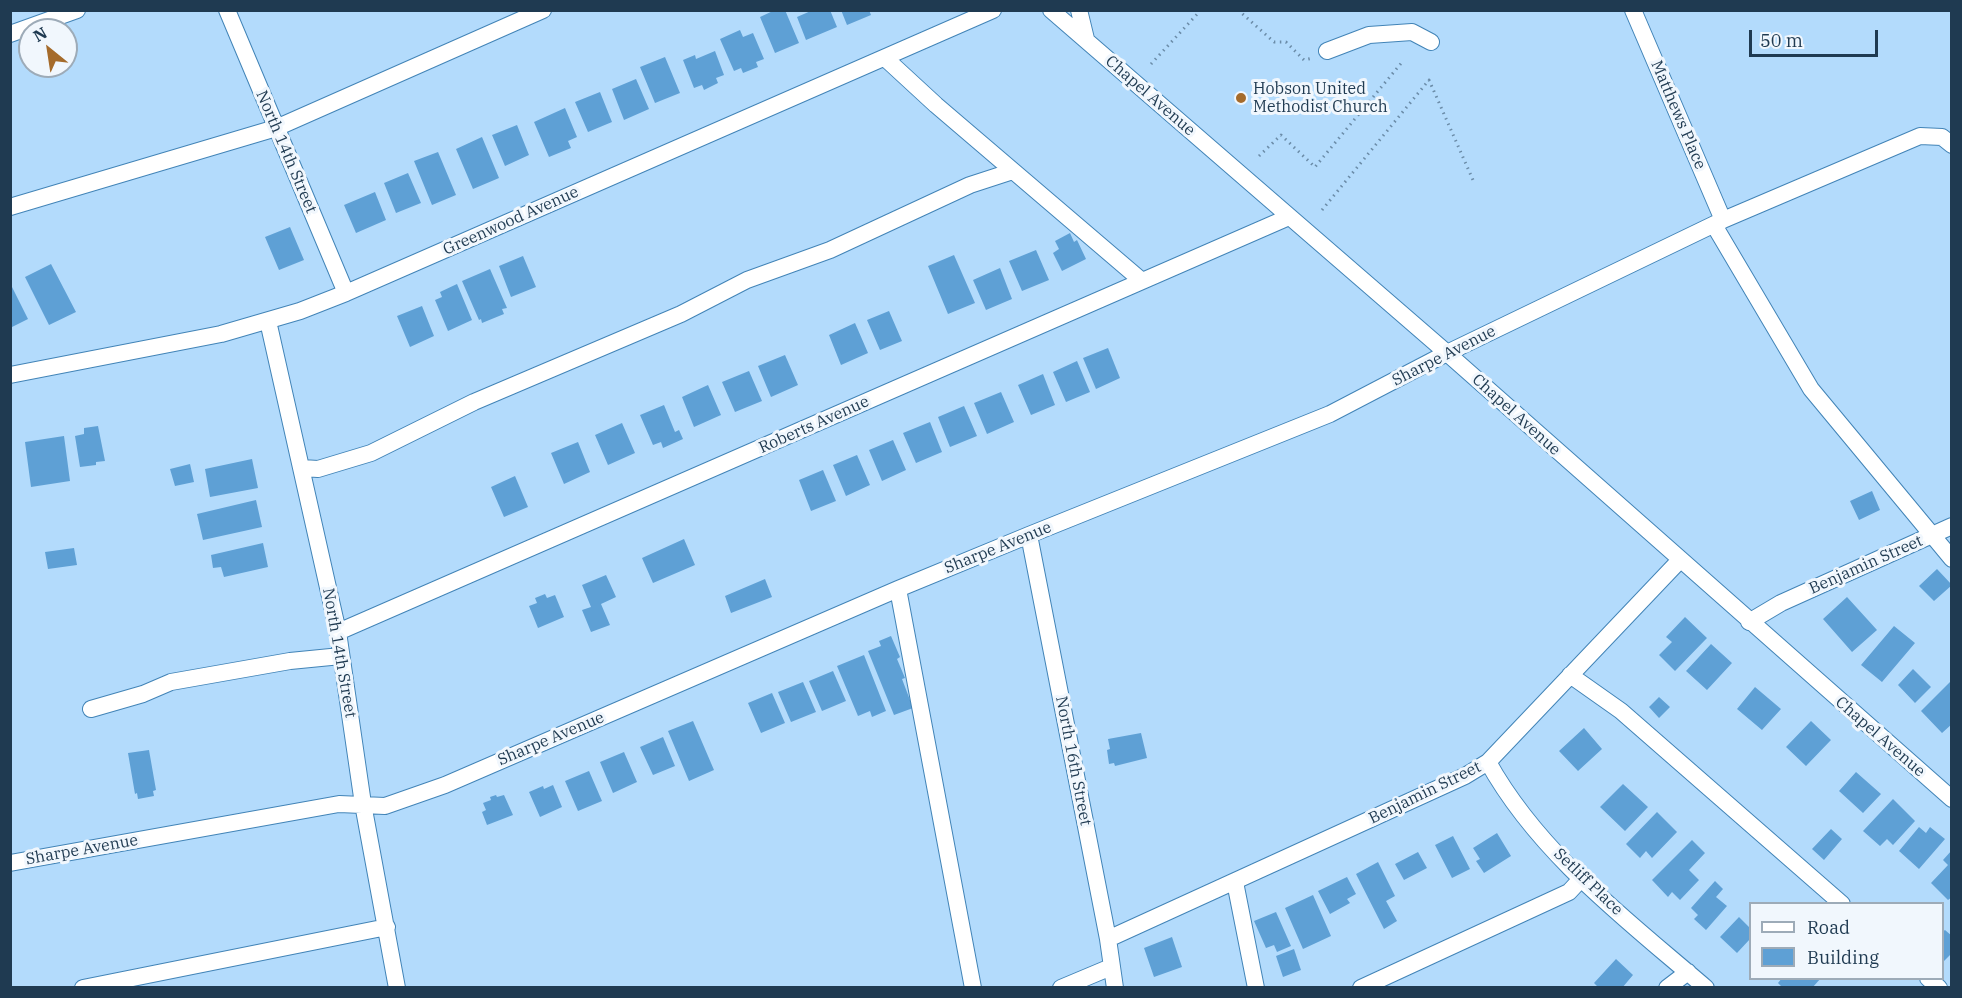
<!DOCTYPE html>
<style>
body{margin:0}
#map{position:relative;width:1962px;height:998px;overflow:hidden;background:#b3dbfc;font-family:"IBM Plex Serif",serif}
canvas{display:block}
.frame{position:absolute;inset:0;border:12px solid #1f3a51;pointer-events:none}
.legend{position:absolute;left:1749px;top:902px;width:195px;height:78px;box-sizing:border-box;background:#f1f7fd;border:2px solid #9dabb8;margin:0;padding:8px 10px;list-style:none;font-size:18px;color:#1f3a51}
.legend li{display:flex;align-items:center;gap:12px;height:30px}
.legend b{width:30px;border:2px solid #9dabb8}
.north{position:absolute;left:18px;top:18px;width:60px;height:60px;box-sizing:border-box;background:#f1f7fd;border:2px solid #9dabb8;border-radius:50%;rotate:330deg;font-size:16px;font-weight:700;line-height:24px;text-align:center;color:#1f3a51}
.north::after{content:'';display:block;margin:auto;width:21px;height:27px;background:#a56b2b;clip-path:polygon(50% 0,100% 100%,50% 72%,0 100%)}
.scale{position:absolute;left:1749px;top:30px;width:129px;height:27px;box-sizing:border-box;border:3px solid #1f3a51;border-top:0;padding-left:8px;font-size:18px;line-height:21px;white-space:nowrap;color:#1f3a51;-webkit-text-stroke:4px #f1f7fd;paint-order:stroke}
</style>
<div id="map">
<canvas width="1962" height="998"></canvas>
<div class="frame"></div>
<ul class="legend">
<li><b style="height:8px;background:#fff"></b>Road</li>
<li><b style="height:16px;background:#5ea0d5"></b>Building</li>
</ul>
<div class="north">N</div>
<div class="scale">50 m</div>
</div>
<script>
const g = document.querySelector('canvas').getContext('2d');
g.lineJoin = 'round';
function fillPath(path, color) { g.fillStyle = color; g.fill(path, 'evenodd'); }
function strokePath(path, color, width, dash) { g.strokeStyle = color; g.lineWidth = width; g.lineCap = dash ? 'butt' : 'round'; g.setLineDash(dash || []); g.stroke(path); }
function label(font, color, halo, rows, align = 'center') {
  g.font = font + ' "IBM Plex Serif",serif'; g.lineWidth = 6; g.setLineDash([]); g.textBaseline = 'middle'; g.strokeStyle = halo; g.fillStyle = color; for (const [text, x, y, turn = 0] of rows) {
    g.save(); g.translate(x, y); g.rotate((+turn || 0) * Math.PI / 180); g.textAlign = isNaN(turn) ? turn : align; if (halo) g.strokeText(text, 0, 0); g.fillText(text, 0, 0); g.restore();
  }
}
fillPath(new Path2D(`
 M775,10H785L799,43L775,53L760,17Z
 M813,10H830L837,27L806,40L797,17Z
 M841,10H869L871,15L847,25Z
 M740,30L743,37L753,33L764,59L756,62L758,67L743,73L741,68L734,71L720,39Z
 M715,51L724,75L716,78L718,83L704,90L702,85L694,88L683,60L695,55L696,59Z
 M665,57L680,93L655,103L640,67Z
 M636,79L649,109L624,120L612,89Z
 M600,92L612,122L588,132L575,102Z
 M565,108L577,137L568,141L571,148L549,157L534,122Z
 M517,125L529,155L505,166L492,135Z
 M482,137L499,178L473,189L456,149Z
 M438,152L456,195L432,205L414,161Z
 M408,173L421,203L396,213L384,183Z
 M375,192L386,220L356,233L344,205Z
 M290,227L304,260L279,270L265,237Z
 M1070,233L1074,242L1077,240L1086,259L1062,271L1053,253L1059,249L1055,241Z
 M1036,250L1049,280L1022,291L1009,261Z
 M954,255L975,303L948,314L928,266Z
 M523,256L536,287L511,297L499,266Z
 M51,264L76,312L49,325L25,277Z
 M1000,268L1012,299L986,310L973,280Z
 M490,269L507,308L502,309L504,314L482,323L481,319L479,320L462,281Z
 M10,283L28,319L10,328Z
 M457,284L472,320L448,331L435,300L442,297L440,292Z
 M422,306L434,336L410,347L397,316Z
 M889,311L902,341L880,350L867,320Z
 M855,323L868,353L841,365L829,335Z
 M1108,348L1120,378L1096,389L1083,358Z
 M785,355L798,385L771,397L758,366Z
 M1077,361L1090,392L1066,402L1053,372Z
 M749,371L762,401L735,412L722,382Z
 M1043,374L1055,405L1031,415L1018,385Z
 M708,385L721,415L694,427L682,397Z
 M1001,392L1014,422L987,434L974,403Z
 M664,405L675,432L679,430L683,439L663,448L661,442L653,445L640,415Z
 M964,406L977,436L950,447L938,417Z
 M930,422L942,452L916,463L903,433Z
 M622,423L635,453L608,465L595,435Z
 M98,426L105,461L96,462V465L80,467L75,436L84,434V428Z
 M64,436L70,481L31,487L25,442Z
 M893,440L906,470L882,481L869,450Z
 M578,442L590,472L564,484L551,453Z
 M857,455L870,485L846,496L833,465Z
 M252,459L258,488L210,497L205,469Z
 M190,464L194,482L175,486L170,469Z
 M823,470L836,501L811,511L799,480Z
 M515,476L528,507L504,517L491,487Z
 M1872,491L1880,510L1859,520L1850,501Z
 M256,500L262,527L203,540L197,514Z
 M684,539L695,565L653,583L642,558Z
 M263,543L268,567L224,577L221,567L213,568L211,555Z
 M74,548L77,565L48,569L45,552Z
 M1937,569L1952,585L1934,601L1919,586Z
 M606,575L616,597L601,604L610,625L591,632L582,610L591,607L582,585Z
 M765,579L772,597L731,613L725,596Z
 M545,594L547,598L555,595L564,617L538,628L529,606L537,603L535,598Z
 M1847,597L1877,630L1852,652L1823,619Z
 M1685,617L1707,638L1675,671L1659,655L1672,642L1666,637Z
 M1894,626L1915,643L1882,682L1861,665Z
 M891,636L900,657L897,659L905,678L902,679L913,708L894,715L868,651L881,646L879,641Z
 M1711,644L1732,663L1707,690L1686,671Z
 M864,655L886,711L872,717L870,711L858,716L837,666Z
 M1913,669L1931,687L1915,703L1898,685Z
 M833,671L846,701L822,711L809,681Z
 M1952,680V724L1942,733L1921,711Z
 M803,682L816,712L791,722L778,692Z
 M1755,687L1781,709L1762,730L1737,709Z
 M772,693L785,723L761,733L748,703Z
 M1659,697L1670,707L1659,718L1649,707Z
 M693,721L714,770L689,781L668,731Z
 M1811,721L1831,740L1806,766L1786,747Z
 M1584,728L1602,749L1578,771L1559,751Z
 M1141,733L1147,758L1115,766L1114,763L1109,764L1107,750L1110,749L1108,739Z
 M663,737L675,766L653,775L640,747Z
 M149,750L156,790L153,791L154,796L138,799L137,793L135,794L128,753Z
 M624,752L637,782L613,793L600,762Z
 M589,771L602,801L578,811L565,781Z
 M1856,772L1881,794L1863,813L1839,791Z
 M1623,784L1648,807L1625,831L1600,807Z
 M553,785L562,807L540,817L529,792L543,786L544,789Z
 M496,795L497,797L504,795L513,815L487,825L482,812L486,810L483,803L491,800L490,797Z
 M1893,799L1915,821L1893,845L1887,839L1880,846L1863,831Z
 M1657,812L1677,832L1652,858L1646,851L1640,858L1626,844Z
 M1919,827L1926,833L1930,827L1945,839L1919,869L1899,851Z
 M1831,829L1842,839L1824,860L1812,849Z
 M1497,833L1511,856L1484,873L1476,861L1480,859L1473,848Z
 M1453,836L1470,869L1452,878L1435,845Z
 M1692,840L1705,853L1689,870L1699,880L1680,900L1672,892L1668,897L1652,880Z
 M1952,850V897L1948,900L1931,883L1948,865L1943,860Z
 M1418,852L1427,868L1404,880L1395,864Z
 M1378,862L1395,896L1386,901L1397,921L1384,929L1356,874Z
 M1347,877L1356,894L1347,899L1350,903L1330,914L1318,891Z
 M1715,881L1723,889L1716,897L1727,906L1706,930L1694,919L1698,915L1691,908Z
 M1313,895L1331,936L1303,949L1285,908Z
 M1276,912L1291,946L1277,952L1274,945L1266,948L1254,921Z
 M1739,917L1750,928V939L1737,953L1720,937Z
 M1945,930L1952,936V953L1942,963V932Z
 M1172,937L1182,967L1154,977L1144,948Z
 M1294,949L1301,970L1283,977L1276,956Z
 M1616,959L1633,975L1622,988H1599L1594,983Z
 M1782,978H1821L1812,988H1783L1778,983Z`), '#5ea0d5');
const minor = new Path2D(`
 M227,10L346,293
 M1051,10L1447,353L1952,799
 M1079,10L1086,39
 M1633,10L1723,220
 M10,34L77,10
 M1327,51L1369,35L1412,32L1431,42
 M885,58L936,105L1142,281
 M10,207L276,128L543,10
 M1714,225L1811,389L1952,559
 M268,321L338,632L363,804L397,988
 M10,375L221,334L300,311L346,293L993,10
 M302,468L318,469L371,453L474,402L681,314L747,280L830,250L970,185L1013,171
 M1029,535L1108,939L1115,988
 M898,589L973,988
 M1749,622L1781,603L1952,526
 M338,632L1289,217
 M1570,675L1621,711L1842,904
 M91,709L143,694L171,682L290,661L341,656
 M1488,762C1539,854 1627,920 1706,988
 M10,863L339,804L385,806L445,785L898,589L1029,535L1330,414L1447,353L1723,220L1920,136L1942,137L1952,145
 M1235,882L1256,988
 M1108,939L1465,776L1488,762L1680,560
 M1928,978L1939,988
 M83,988L387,927
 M1061,988L1111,967
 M1361,988L1569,892L1581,879
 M1667,988L1688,972`);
strokePath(minor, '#4284b7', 18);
strokePath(new Path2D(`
 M1238,10L1274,42H1286L1304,60L1313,58
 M1151,64L1201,10
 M1259,156L1281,135L1315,167L1403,61
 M1322,210L1429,80L1473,180`), '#6b8ca8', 3, [1.5, 4.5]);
strokePath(minor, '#fff', 16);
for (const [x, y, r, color] of [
 [1241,98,6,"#a56b2b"]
]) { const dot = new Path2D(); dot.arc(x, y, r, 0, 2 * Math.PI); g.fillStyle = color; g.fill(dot); strokePath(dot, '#f1f7fd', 2); }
label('16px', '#1f3a51', '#f1f7fd', [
 ["Hobson United",1253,89],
 ["Methodist Church",1253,107]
], 'left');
label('16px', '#1f3a51', '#f1f7fd', [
 ["Chapel Avenue",1150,96,41],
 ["Matthews Place",1678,115,67],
 ["North 14th Street",286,152,67],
 ["Greenwood Avenue",511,221,-24],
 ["Sharpe Avenue",1444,356,-27],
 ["Chapel Avenue",1516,415,42],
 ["Roberts Avenue",814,425,-24],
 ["Sharpe Avenue",998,548,-22],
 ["Benjamin Street",1866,565,-24],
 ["North 14th Street",339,653,80],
 ["Chapel Avenue",1880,737,41],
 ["Sharpe Avenue",551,739,-23],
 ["North 16th Street",1073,761,79],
 ["Benjamin Street",1425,793,-26],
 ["Sharpe Avenue",82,850,-10],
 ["Setliff Place",1588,882,44]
]);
</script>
